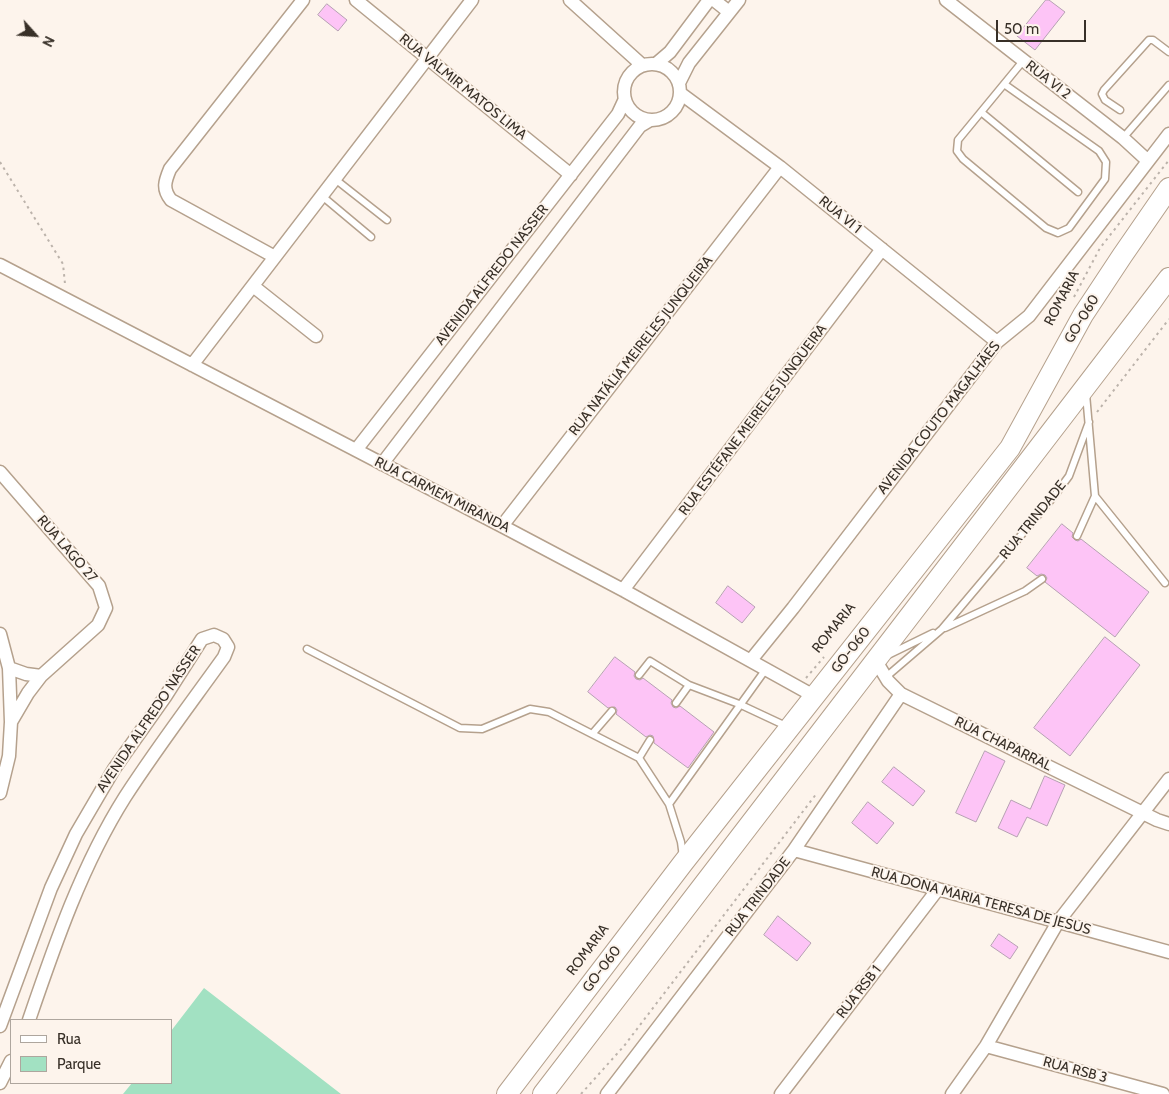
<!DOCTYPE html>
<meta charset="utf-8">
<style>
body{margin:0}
#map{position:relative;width:1169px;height:1094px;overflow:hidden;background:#fdf4ec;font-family:Cabin,sans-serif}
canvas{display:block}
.legend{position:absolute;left:10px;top:1019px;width:162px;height:65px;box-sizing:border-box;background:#fdf4ec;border:1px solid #aea69e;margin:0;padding:6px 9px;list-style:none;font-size:15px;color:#383028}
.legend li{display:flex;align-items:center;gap:10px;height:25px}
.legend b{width:25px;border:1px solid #aea69e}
.north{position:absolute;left:10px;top:10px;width:50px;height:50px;-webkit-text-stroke:4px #fdf4ec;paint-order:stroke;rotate:116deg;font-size:14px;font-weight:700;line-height:20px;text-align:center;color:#383028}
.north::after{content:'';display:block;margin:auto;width:18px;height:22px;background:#383028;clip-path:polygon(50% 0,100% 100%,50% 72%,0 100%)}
.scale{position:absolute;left:996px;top:20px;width:90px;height:22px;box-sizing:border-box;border:2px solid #383028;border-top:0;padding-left:6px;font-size:15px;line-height:18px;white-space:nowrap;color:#383028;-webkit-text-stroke:4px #fdf4ec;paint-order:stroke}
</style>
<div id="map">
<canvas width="1169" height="1094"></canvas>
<ul class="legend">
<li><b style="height:6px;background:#fff"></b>Rua</li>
<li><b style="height:14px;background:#a2e1c2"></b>Parque</li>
</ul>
<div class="north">N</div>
<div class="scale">50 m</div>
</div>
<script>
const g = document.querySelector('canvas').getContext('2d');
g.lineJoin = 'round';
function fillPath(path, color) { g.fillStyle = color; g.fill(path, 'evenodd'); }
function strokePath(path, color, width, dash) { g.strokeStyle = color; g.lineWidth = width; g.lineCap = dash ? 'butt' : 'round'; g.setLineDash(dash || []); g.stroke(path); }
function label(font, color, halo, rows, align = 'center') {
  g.font = font + ' Cabin,sans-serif'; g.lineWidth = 4; g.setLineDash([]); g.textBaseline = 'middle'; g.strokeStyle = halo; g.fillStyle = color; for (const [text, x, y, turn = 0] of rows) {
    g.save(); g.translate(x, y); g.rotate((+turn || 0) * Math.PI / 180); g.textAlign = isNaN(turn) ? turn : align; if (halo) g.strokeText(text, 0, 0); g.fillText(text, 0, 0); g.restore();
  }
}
fillPath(new Path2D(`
 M204,988L341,1094H123L132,1083H171V1031Z`), '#a2e1c2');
const building = new Path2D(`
 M1046,0H1049L1065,12L1035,50L1017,36Z
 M327,4L347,20L338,31L318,15Z
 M1062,524L1073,533L1072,537L1075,540L1078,541L1081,539L1149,592L1115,637L1045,582L1047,578L1045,575L1041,574L1037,576L1027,568Z
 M728,586L755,607L742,623L716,603Z
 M1105,637L1140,665L1070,756L1034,728Z
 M615,657L635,672L634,676L636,679L640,680L643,678L672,700L671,703L673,707L676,708L680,706L714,732L688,768L654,743L653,736L650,735L646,737L616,714L617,710L615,707L608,708L588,692Z
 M985,751L1005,761L976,822L956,813Z
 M894,767L925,791L913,806L882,782Z
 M1045,776L1065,785L1047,826L1027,817L1017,837L998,828L1011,800L1030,809Z
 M868,802L894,823L877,844L852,823Z
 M778,916L811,943L797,961L764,935Z
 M999,934L1018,947L1010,959L991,946Z`);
fillPath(building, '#fdc4f6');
strokePath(building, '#b6a0b3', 1);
const lane = new Path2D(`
 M1004,84L1099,151L1106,162L1105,179L1069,228L1058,233L1046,228L963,159L957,151L958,140L1023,61
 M1120,110L1105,100L1102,94L1104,90L1149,40H1153L1169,52
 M981,112L1078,192
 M1123,138L1169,85
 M335,179L387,220
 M322,196L371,237
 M1095,496L1165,583
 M1077,536L1095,496L1086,394
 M945,628L1025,591L1042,579
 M307,649L460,728L482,729L530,709L549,712L639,758
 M888,655L933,633
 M639,675L650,661L689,685
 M886,677L942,629L1055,495L1069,476L1089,422
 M676,703L689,685L739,704L786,726
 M593,733L612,711
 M650,740L639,758L669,804L681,842L683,857
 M669,804L766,669`);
const street = new Path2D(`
 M356,0L571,175
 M570,0L642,65
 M714,0L729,12
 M946,0L1123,138L1148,161
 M624 92a28 28 0 1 1 56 0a28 28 0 1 1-56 0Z
 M656,64L670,52L709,0
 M679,83L689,63L739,0
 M680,93L780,167L997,342
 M275,257L171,200C162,189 165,181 170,169L303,0
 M0,265L502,526L623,590L814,696
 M253,286L316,336
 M192,365L472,0
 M356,450L618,114L625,99
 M382,464L640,126L650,120
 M0,472L99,586L106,608L98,625L41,676L28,693L11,722
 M502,526L780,167
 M623,590L882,249
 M0,634L9,668L11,722L9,756L0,793
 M751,660L793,608L997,342L1029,316L1169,134
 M876,661L888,681L901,694L1157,820L1169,824
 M9,668L26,674L41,676
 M794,850L1169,952
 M0,1026L51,888L76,834L114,769L165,697L202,639L214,635L223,639L228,647L224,657C191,703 156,749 125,797C82,865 55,944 29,1020
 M986,1046L1163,1094
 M0,1083L11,1061
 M607,1094L794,850L901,694
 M781,1094L938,889
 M952,1094L986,1046L1058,922L1169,779`);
const primary = new Path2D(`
 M507,1094L683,863L1010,448L1083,315L1122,256L1169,188
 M543,1094L1169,278`);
strokePath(lane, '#b5a18d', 9);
strokePath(street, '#b5a18d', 15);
strokePath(primary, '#b5a18d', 22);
strokePath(new Path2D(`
 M0,162L63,264L65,284
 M1074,297L1100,248L1169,160
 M1097,412L1169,319
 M806,678L824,657
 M581,1094L624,1046L817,793`), '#bcb3ab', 2, [2.5, 4]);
strokePath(lane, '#fff', 6);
strokePath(street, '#fff', 12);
strokePath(primary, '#fff', 20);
label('14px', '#383028', '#fdf4ec', [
 ["RUA VI 2",1048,80,38],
 ["RUA VALMIR MATOS LIMA",463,87,39],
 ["RUA VI 1",840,215,39],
 ["AVENIDA ALFREDO NASSER",492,275,-52],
 ["ROMARIA",1062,298,-63],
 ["GO-060",1082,319,-59],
 ["RUA NATÁLIA MEIRELES JUNQUEIRA",641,346,-52],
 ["AVENIDA COUTO MAGALHÃES",939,418,-52],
 ["RUA ESTÉFANE MEIRELES JUNQUEIRA",753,420,-53],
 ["RUA CARMEM MIRANDA",442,495,27],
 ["RUA TRINDADE",1033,520,-51],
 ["RUA LAGO 27",67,549,49],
 ["ROMARIA",834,628,-51],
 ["GO-060",851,650,-52],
 ["AVENIDA ALFREDO NASSER",149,719,-56],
 ["RUA CHAPARRAL",1003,744,26],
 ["RUA TRINDADE",758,897,-52],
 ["RUA DONA MARIA TERESA DE JESUS",981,901,15],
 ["ROMARIA",588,950,-53],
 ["GO-060",602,969,-53],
 ["RUA RSB 1",859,992,-52],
 ["RUA RSB 3",1075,1070,15]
]);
</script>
